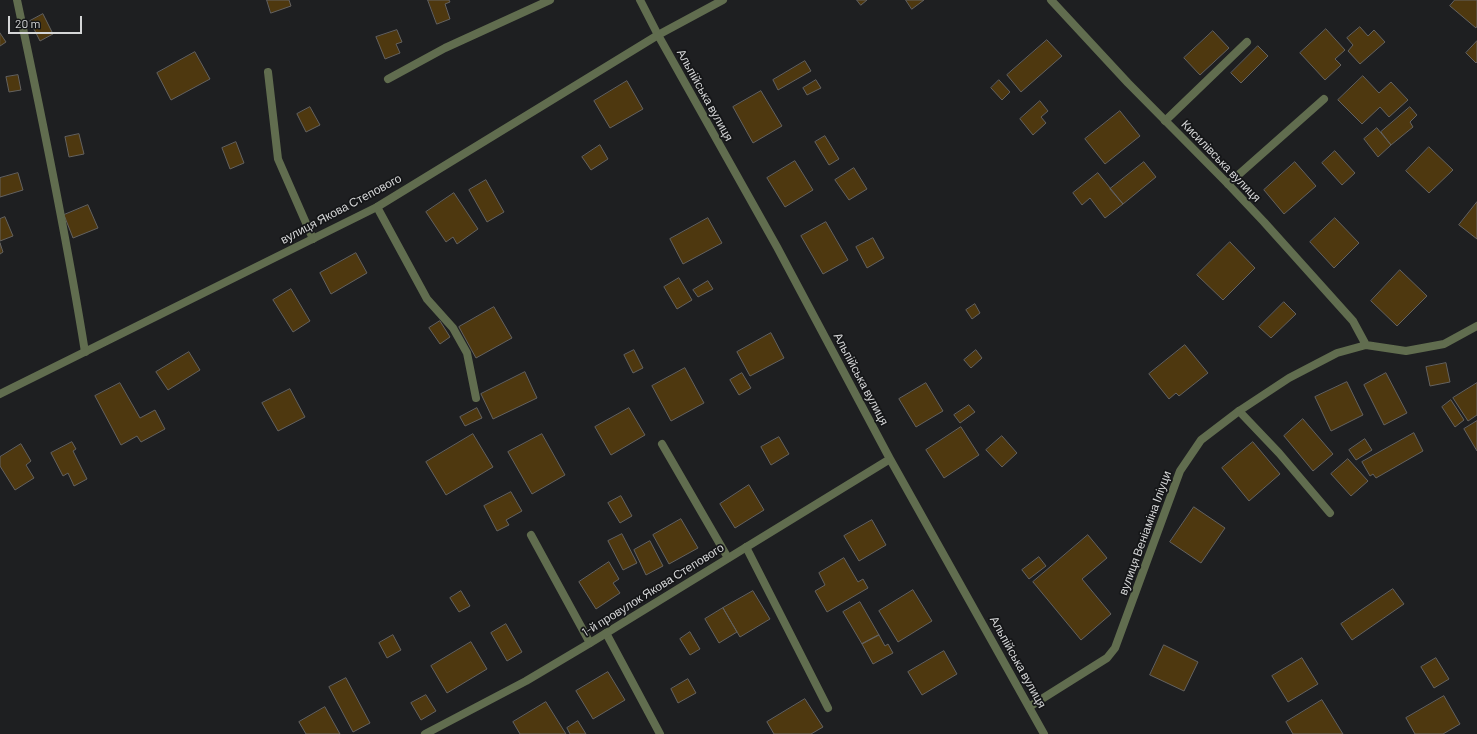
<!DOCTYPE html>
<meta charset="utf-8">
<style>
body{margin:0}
#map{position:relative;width:1477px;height:734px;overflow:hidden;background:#1e1f21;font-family:Barlow,sans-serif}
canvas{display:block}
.scale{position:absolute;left:8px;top:16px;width:74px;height:18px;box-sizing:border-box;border:2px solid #d5d6d7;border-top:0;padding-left:5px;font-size:12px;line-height:14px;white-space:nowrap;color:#d5d6d7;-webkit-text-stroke:3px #151618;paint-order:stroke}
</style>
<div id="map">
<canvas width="1477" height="734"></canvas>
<div class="scale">20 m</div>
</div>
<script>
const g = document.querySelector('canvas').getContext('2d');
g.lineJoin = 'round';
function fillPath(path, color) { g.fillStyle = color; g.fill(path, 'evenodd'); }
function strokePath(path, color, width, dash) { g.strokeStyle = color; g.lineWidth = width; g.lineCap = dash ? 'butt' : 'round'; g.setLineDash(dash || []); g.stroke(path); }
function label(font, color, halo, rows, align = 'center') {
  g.font = font + ' Barlow,sans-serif'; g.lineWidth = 3.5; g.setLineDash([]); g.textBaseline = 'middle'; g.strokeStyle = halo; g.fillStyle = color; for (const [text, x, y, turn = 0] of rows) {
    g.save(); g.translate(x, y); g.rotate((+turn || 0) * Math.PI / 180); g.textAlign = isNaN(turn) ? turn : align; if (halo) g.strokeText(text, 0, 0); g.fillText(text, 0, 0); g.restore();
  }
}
const building = new Path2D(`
 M267,0H289L291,6L271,13Z
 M428,0H449L450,2L445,4L450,19L437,24Z
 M857,0H867L861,5Z
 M906,0H924L912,9Z
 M1455,0H1477V26L1476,28L1450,6Z
 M43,14L53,34L40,41L30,21Z
 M1360,27L1368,36L1374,30L1385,42L1360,64L1348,51L1353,45L1347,38Z
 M1326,29L1345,50L1335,59L1341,65L1325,80L1300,53Z
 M397,30L402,42L396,44L400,53L385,59L376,37Z
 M1213,31L1229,48L1200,75L1184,58Z
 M0,33L6,42L0,46Z
 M1047,40L1062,56L1021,92L1007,75Z
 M1477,41V62L1476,63L1466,53Z
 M1258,46L1268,56L1241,83L1231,73Z
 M195,52L210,79L171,100L157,73Z
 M805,61L811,71L778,90L773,80Z
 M18,75L21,90L9,92L6,77Z
 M1363,76L1379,93L1391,82L1408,100L1389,117L1380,107L1362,124L1338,100Z
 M816,80L821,88L807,95L803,88Z
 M999,80L1010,92L1002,100L991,88Z
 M627,81L643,109L610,128L594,101Z
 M761,91L782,126L753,143L733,107Z
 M1040,101L1048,111L1041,117L1046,123L1033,135L1020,119Z
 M310,107L320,125L306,132L297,114Z
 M1410,107L1417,115L1410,122L1413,127L1391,145L1381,132Z
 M1120,111L1140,136L1105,164L1085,139Z
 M1377,128L1391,145L1378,157L1364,139Z
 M79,134L84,154L69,157L65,137Z
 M825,136L839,159L829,165L815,142Z
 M236,142L244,163L230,169L222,148Z
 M600,145L608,159L591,170L582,157Z
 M1429,147L1453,170L1429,193L1406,171Z
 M1335,151L1355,173L1342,185L1322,163Z
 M795,161L813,190L785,207L767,178Z
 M1144,162L1156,177L1123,204L1110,189Z
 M1295,162L1316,186L1284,214L1264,190Z
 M854,168L867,189L849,200L835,180Z
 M18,173L23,190L0,197V178Z
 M1098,173L1123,204L1105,218L1090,198L1082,205L1073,193Z
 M486,180L504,212L487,222L469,190Z
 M454,193L478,229L457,244L453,237L446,242L426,212Z
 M1477,202V239L1459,225Z
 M88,205L98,228L73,238L64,215Z
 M5,217L13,236L0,241V219Z
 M708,218L722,243L683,264L670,239Z
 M1335,218L1359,243L1334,268L1310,242Z
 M826,222L848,260L823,274L801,236Z
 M873,238L884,258L867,268L856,247Z
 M1230,242L1255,268L1223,300L1197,275Z
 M0,243L3,252L0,254Z
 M356,253L367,273L331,294L320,273Z
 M1400,270L1427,296L1397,326L1371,301Z
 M679,278L692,300L677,309L664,287Z
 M708,281L713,289L698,297L693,290Z
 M291,289L310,321L293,332L273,300Z
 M1284,302L1296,314L1271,338L1259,327Z
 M975,304L980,313L972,319L966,310Z
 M494,307L512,338L476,358L459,327Z
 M440,321L450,337L440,344L429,328Z
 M771,333L784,358L750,376L737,352Z
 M1185,345L1208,373L1179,396L1176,393L1169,399L1149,374Z
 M634,350L643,368L633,373L624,355Z
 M976,350L982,358L971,368L964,360Z
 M189,352L200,370L168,390L156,372Z
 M1446,363L1450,382L1430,386L1426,367Z
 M685,368L704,403L671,421L652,386Z
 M525,372L537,398L493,419L481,394Z
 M742,373L751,388L739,395L730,380Z
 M1386,373L1407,413L1384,425L1364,385Z
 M1347,382L1363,415L1331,431L1315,397Z
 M120,383L140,418L155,410L165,429L141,442L137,436L121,445L95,396Z
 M926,383L943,411L916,427L899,399Z
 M1477,383V415L1468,421L1453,398Z
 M290,389L305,417L278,431L262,403Z
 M1451,400L1464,420L1455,427L1442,407Z
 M969,405L975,412L960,423L954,415Z
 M477,408L482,418L465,426L460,417Z
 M629,408L645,435L611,455L595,427Z
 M1303,419L1333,454L1313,471L1284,436Z
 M1477,421V451L1464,429Z
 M961,427L979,455L944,478L926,450Z
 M1414,433L1423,451L1376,478L1373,474L1370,476L1362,462Z
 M473,434L493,467L446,495L426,462Z
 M542,434L565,475L532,494L508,452Z
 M1002,436L1017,453L1002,467L986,450Z
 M779,437L789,454L771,465L761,447Z
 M1365,439L1372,450L1356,460L1349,450Z
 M72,442L76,449L73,451L87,479L74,486L68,473L63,476L51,453Z
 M1253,442L1280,474L1249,501L1222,468Z
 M21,444L31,461L26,465L34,478L15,490L0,466V457Z
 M1348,459L1368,481L1351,496L1331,474Z
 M749,485L764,510L735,528L720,504Z
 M511,492L522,511L506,520L509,525L497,531L484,506Z
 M621,496L632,516L620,523L608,503Z
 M1194,507L1225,528L1201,563L1170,542Z
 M681,519L698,548L669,564L653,535Z
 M872,520L886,545L859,561L844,536Z
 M622,534L637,563L623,570L608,541Z
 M1088,535L1107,558L1082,579L1111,614L1081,640L1033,582Z
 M650,541L663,566L646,575L634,550Z
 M1039,557L1046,566L1029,579L1022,570Z
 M844,558L858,582L863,579L868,588L827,612L815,591L825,585L819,573Z
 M609,562L619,579L613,583L620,593L596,609L579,582Z
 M1393,589L1404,604L1352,640L1341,624Z
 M913,590L932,621L898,642L879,611Z
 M461,591L470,606L459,612L450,598Z
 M753,591L770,619L740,637L723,608Z
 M860,602L879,635L862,644L843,612Z
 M723,608L737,632L719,643L705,619Z
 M506,624L522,652L507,661L491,633Z
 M690,632L700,649L690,655L680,639Z
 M393,635L401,650L387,658L379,643Z
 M879,635L885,646L888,644L893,653L873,664L862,644Z
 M471,642L487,669L447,693L431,666Z
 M1164,645L1198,662L1184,691L1150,675Z
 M944,651L957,674L922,695L908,672Z
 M1302,658L1318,684L1288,702L1272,676Z
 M1436,658L1449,679L1434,688L1421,667Z
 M608,672L625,700L593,719L576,691Z
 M346,678L370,723L353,732L329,687Z
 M688,679L696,693L678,703L671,689Z
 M426,695L436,711L421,720L411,703Z
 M1444,696L1460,724L1443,734H1415L1406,718Z
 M805,699L823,727L811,734H774L767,722Z
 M1322,700L1343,734H1293L1286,722Z
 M546,702L566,734H520L513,722Z
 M325,707L340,734H306L299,722Z
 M578,721L586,734H570L567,728Z`);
fillPath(building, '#4e380f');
strokePath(building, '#646260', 1);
strokePath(new Path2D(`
 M17,0C42,117 66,234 85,352
 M640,0L658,35
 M268,72L278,159L313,239
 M388,79L445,48L550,0
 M1165,121L1247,42
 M1228,184L1324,99
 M377,207L427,299L453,328L467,353L476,398
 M1239,411L1279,453L1330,513
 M662,444L728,558
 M531,535L590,643
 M746,547L828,708
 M606,633L660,734`), '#616d4f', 8);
strokePath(new Path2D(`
 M1051,0L1128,83L1228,184L1264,222L1353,321L1366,345
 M658,35L777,247L890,459L1044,734
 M0,394L377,207L658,35L723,0
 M1029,707L1107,658L1115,648L1180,471L1201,440L1239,411L1289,378L1337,353L1366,345L1406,351L1444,344L1477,326
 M425,734L526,681L590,643L890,459`), '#616d4f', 8);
label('12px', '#d5d6d7', '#151618', [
 ["Альпійська вулиця",705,95,61],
 ["Кисилівська вулиця",1221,161,46],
 ["вулиця Якова Степового",341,209,-28],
 ["Альпійська вулиця",861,379,62],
 ["вулиця Веніаміна Іліуци",1145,533,-70],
 ["1-й провулок Якова Степового",653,590,-32],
 ["Альпійська вулиця",1018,662,61]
]);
</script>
